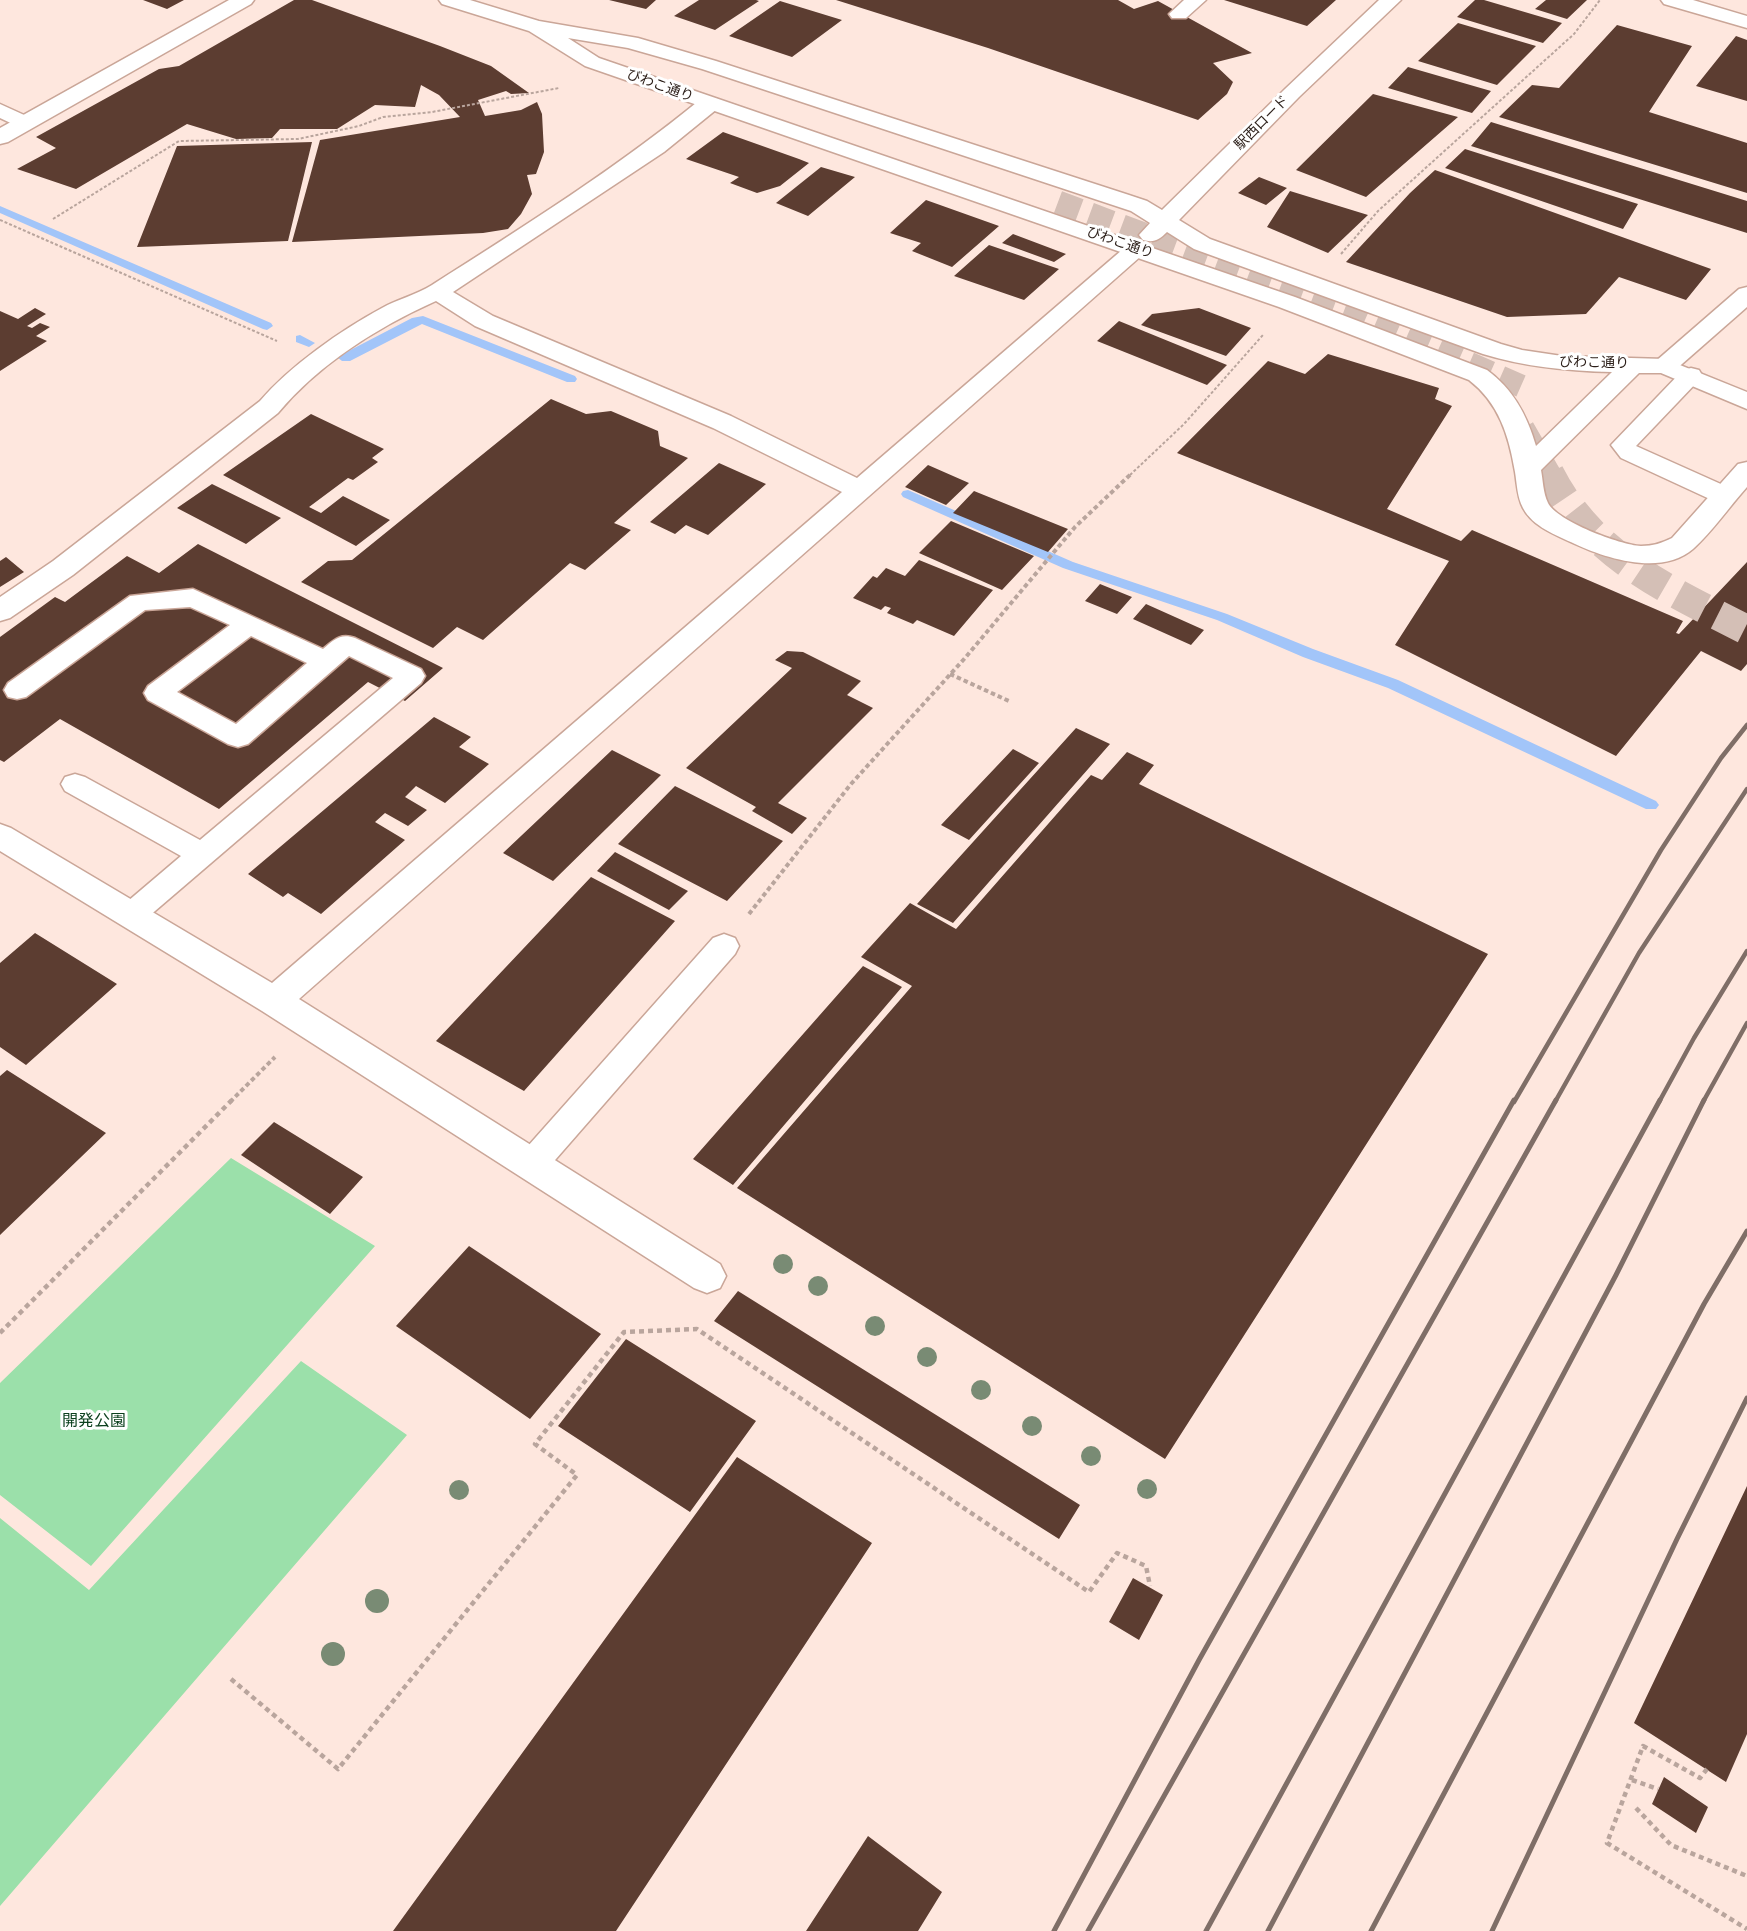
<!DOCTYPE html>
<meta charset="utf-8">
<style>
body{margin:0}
canvas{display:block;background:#fee7de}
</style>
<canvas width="1747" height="1931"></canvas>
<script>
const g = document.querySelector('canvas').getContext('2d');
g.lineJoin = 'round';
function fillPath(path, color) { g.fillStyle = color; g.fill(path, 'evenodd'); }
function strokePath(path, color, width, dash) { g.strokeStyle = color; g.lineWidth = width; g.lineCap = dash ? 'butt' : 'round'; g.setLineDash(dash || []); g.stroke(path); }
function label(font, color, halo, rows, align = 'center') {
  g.font = font + ' Arial,"Noto Sans JP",sans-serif'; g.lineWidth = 6; g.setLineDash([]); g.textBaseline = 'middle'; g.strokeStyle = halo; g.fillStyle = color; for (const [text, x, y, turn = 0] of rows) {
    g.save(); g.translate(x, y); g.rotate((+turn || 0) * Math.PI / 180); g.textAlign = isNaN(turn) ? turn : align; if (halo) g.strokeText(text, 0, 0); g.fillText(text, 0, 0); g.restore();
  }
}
fillPath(new Path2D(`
 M231,1158L375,1246L91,1566L0,1495V1383Z
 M301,1361L407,1435L0,1906V1518L89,1590Z`), '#9be0aa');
fillPath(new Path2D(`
 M0,206L271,323L273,326L267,330L263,329L0,213Z
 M423,316L575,376L577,379L575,382H567L422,324L350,361H342L337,357L412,318Z
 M300,335L315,343L309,347L296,342V336Z
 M908,490L1073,562L1227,614L1313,649L1398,680L1656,801L1659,805L1656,809H1646L1388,688L1303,657L1217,620L1063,568L903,497L901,494L903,491Z`), '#a2c5f9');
fillPath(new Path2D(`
 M143,0H184L167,9Z
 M294,0H312L440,46L491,66L529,93L511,94L506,91L478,100L485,116L521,110L537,102L542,114L544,152L536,174L527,175L532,194L521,214L508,229L483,233L292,242L320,140L460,117L439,95L421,85L415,107L375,105L337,129H280L272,138L236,139L187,124L76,189L17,169L56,148L36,137L159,69L179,66Z
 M609,0H656L646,9Z
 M699,0H756L759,1L715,30L674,16Z
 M836,0H1118L1134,9L1158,1L1252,53L1213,63L1233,82L1227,94L1198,120L988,48Z
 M1224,0H1336L1307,26Z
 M1475,0H1484L1562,23L1543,43L1457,17Z
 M1546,0H1587L1567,19L1535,9Z
 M780,1L842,20L792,57L729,36Z
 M1458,23L1536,46L1497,85L1418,61Z
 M1617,25L1692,46L1649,112L1747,143V193L1499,117L1532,85L1559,88Z
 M1736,36L1747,40V101L1696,86Z
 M1408,67L1491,91L1472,113L1388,88Z
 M1373,94L1458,117L1366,197L1296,170Z
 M1491,122L1747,201V233L1471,146Z
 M723,132L799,159L809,163L780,186L757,193L730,183L739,177L686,159Z
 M312,142L288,241L137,247L177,146Z
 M1465,149L1638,204L1623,229L1445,168Z
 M821,167L855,177L808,216L776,203Z
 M1435,170L1508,196L1711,269L1686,300L1619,277L1586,314L1507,317L1346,262L1410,193Z
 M1259,177L1287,188L1266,205L1238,193Z
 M1290,191L1368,215L1328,253L1267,227Z
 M926,200L999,226L952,267L912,251L921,243L890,233Z
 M1013,234L1066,254L1054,262L1002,243Z
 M989,245L1059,269L1024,300L954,276Z
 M35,308L46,314L27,326L32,328L40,323L50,327L36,336L47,341L0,371V311L18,319Z
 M1199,308L1251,328L1226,356L1141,325L1152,314Z
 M1119,321L1227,365L1207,385L1097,341Z
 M1328,354L1439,388L1435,399L1452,406L1387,509L1461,541L1472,530L1683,621L1676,633L1679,634L1747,562V664L1741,671L1701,651L1616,756L1395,645L1449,561L1177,453L1268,361L1305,374Z
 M551,399L586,414L611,411L658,431L660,446L688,458L614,523L631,530L585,570L570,563L483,640L457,627L433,648L301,582L328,561L352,560Z
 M311,414L384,449L372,458L378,462L353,480L348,478L309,507L321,513L343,496L390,520L356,546L223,475Z
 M719,463L766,484L708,535L686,525L675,534L650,522Z
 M928,465L969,483L946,505L905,487Z
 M212,484L281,518L246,544L177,508Z
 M974,491L1068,529L1048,552L953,513Z
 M951,521L1034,556L1002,590L919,553Z
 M198,544L443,668L405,701L368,682L219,809L60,719L4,762L0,760V637L55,597L65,602L127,556L159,573Z
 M6,557L24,572L0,587V561Z
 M919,560L993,590L954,636L917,620L913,624L887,613L891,608L885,606L881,610L853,598L873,576L877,578L886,568L905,576Z
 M1100,584L1132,597L1117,614L1085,601Z
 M1146,604L1204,630L1191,645L1133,619Z
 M787,651L803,652L861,681L847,695L873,708L778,803L807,818L792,834L752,811L756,807L686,768L792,668L775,660Z
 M434,717L471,737L459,747L489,764L445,803L416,786L405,797L427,810L408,826L385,813L375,822L405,840L321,914L288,893L283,897L248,874Z
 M1076,728L1110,744L953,923L917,904Z
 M1013,749L1039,763L969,840L941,825Z
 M612,750L661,775L553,881L503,853Z
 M1127,752L1154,765L1139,784L1488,954L1165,1459L737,1188L912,986L861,957L910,903L956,929L1091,775L1102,780Z
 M675,786L783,841L727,901L618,844Z
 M615,852L688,891L669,910L597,871Z
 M591,877L675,921L524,1091L436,1041Z
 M35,933L117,984L26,1065L0,1047V963Z
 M863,966L902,987L733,1185L693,1159Z
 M7,1070L106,1133L0,1235V1076Z
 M274,1122L363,1177L330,1214L241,1155Z
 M469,1246L601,1334L530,1419L396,1326Z
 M738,1291L1080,1505L1059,1539L714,1321Z
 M626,1339L756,1421L690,1512L558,1426Z
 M737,1457L872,1543L616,1931H393Z
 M1747,1486V1734L1726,1782L1634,1723Z
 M1133,1578L1163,1595L1139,1640L1109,1622Z
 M1664,1777L1708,1807L1696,1833L1652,1804Z
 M868,1836L942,1892L918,1931H806Z`), '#5c3d31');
strokePath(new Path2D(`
 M1058,202L1350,311L1521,386
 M1523,428L1550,475`), '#d4bfb6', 23, [23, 11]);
strokePath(new Path2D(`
 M1549,473C1591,556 1668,590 1747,630`), '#d4bfb6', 30, [30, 15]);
const lane = new Path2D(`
 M0,104L33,119L36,123L33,127H19L0,118Z
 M1691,368L1699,370L1702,375L1699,380L1636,446L1732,489L1735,495L1732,501L1723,503L1714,501L1621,458L1611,445L1683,370Z
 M193,589L323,649C334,640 340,633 355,638L421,669L425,676L421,683L141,923L131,926L121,923L116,915L121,907L181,856L65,791L61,784L65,777L75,774L85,777L200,840L393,678L349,656L248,744L238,747L228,744L148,700L144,693L148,686L230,625L190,607L145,610L26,697L17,699L8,697L4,690L8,683L130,596ZM251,636L307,663L236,724L177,692Z
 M724,934L735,938L739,946L735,954L542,1175L531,1179L520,1175L515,1165L520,1155L713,938Z`);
const street = new Path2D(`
 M229,0H254L251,4L8,142L0,144V128Z
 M1184,0H1206L1186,18H1172L1169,14Z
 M1661,0H1693L1747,16V28L1664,4Z
 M709,98L717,99L720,104L717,109L664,152L453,292L493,316L731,416L857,478L1129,244L1137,242L1145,244L1149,249L299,999L720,1264L726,1276L720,1288L707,1293L694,1288L262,1011L0,851V824L11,828L272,983L842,492L713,428L475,326L436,301C378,327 319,364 278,413L73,575L10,618L0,621V597L53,561L260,401C290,366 341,330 382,308C398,299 416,295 432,285C523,227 617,168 701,99Z
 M1747,287V307L1674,371L1665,373L1656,371L1653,366L1656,361L1739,289Z`);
const secondary = new Path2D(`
 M439,0H470L539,21L638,38L716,61L1129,195L1147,201L1162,210L1285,89L1379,0H1401L1299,97L1179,220L1210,239L1501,344L1522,350L1562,356L1665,359L1747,392V409L1661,373H1639L1541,470C1543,480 1543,493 1548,503C1557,521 1620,545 1641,546C1653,546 1662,543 1672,538L1738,464L1747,462V487C1729,507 1713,531 1693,549C1662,576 1607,559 1575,544C1556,535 1533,527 1523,508C1517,497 1517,484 1515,472C1509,436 1499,403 1469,380L1279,307L585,66L529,31L442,4ZM568,38L628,48L702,69L1131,211L1150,223L1139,235L1143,240C1154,243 1159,240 1167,232L1194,249L1483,354C1526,367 1567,371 1612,372L1536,446C1527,415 1513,389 1487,370L1295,297L599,58Z`);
strokePath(lane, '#caa698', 3);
strokePath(street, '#caa698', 3);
strokePath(secondary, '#caa698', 3);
strokePath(new Path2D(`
 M53,219L179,141L298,139L359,126L383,117L432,112L559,88
 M0,220L277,341
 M1341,254L1378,211L1574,34L1600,0
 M1130,475L1184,424L1263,335`), '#b9a59d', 2, [3, 2]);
strokePath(new Path2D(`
 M950,674L1011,702
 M749,914L851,784L965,658L1075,527L1132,473
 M230,1102L275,1057`), '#b9a59d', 4, [4.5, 3]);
strokePath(new Path2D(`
 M0,1333L232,1100
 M231,1679L338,1769L577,1475L535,1444L624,1332L697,1329L1089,1592L1117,1553L1146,1566L1150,1586
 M1707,1769L1700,1778L1643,1746L1607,1843L1747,1929
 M1632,1780L1658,1789
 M1636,1808L1671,1845L1747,1876`), '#b9a59d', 4.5, [5, 4]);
fillPath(lane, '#fff');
fillPath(street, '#fff');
fillPath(secondary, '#fff');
strokePath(new Path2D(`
 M1514,1102L1661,850L1721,758L1747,725
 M1555,1102L1639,953L1747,789
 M1659,1102L1694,1038L1747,951
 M1703,1102L1747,1023`), '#7f6e67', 4.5);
strokePath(new Path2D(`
 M1054,1931L1199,1660L1514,1100
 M1088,1931L1556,1100
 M1206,1931L1660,1100
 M1268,1931L1616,1275L1704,1100
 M1371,1931L1704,1304L1747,1231
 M1492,1931L1677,1539L1747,1398`), '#7f6e67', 5);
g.fillStyle = '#798b74';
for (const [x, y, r] of [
 [783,1264,10],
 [818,1286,10],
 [875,1326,10],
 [927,1357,10],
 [981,1390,10],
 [1032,1426,10],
 [1091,1456,10],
 [1147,1489,10],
 [459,1490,10],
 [377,1601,12],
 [333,1654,12]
]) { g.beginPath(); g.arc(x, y, r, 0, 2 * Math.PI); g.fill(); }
label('14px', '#2b1e18', '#fff', [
 ["びわこ通り",660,86,20],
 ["駅西ロード",1262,123,-45],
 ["びわこ通り",1120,243,19],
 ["びわこ通り",1594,363,1]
]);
label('16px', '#0c401e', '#fff', [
 ["開発公園",94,1422]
]);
</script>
